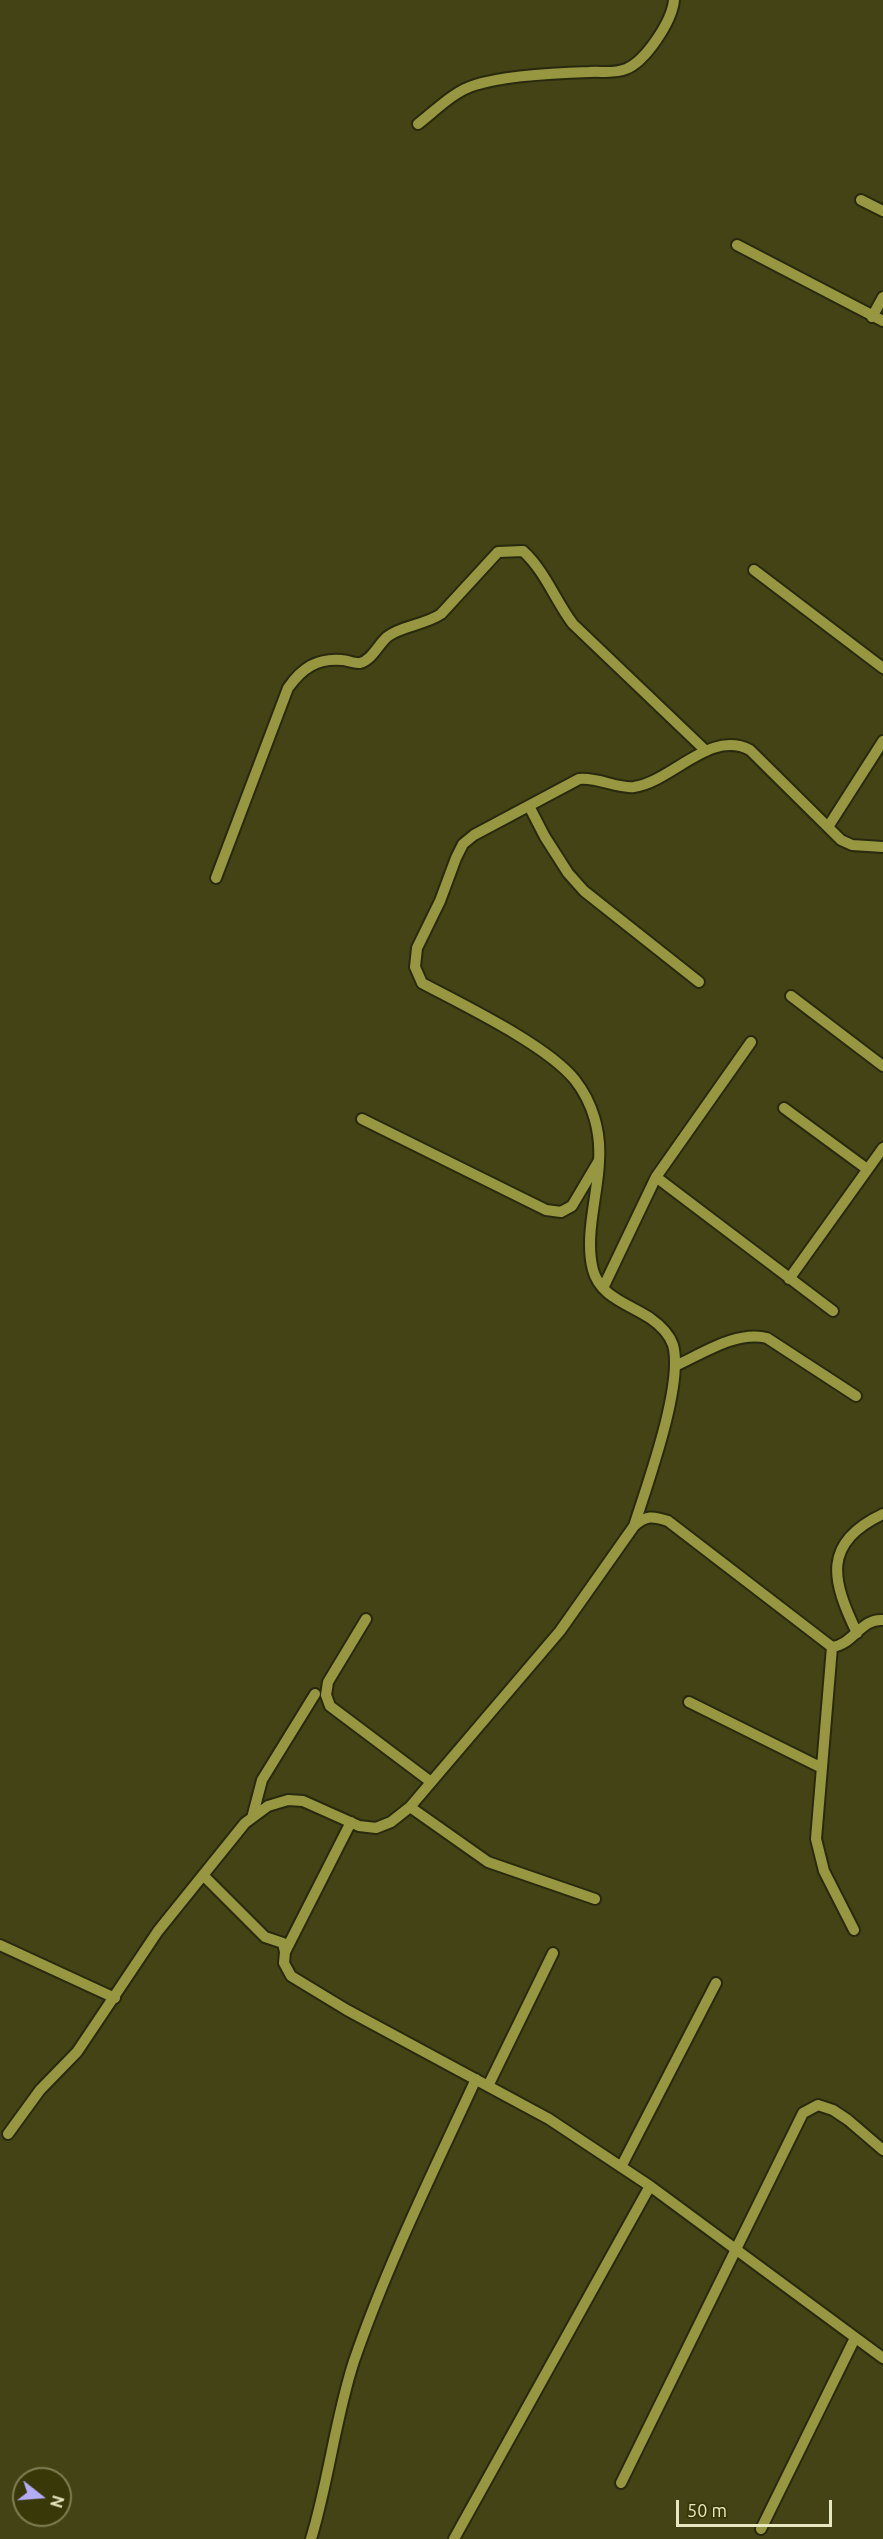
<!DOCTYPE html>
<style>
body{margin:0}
#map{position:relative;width:883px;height:2539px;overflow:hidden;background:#434316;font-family:Ubuntu,sans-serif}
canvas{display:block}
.north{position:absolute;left:12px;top:2467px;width:60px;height:60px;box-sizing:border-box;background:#393809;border:2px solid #7f7e52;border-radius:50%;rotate:107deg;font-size:16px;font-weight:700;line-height:24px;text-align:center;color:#e7e8bf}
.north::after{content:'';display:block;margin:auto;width:21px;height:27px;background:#b4acf9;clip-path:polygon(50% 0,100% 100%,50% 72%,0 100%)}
.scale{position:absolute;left:676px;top:2500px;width:156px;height:27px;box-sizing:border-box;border:3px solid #e7e8bf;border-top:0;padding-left:8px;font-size:18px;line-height:21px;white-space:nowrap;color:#e7e8bf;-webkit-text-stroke:4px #393809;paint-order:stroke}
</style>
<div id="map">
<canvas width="883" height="2539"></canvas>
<div class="north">N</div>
<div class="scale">50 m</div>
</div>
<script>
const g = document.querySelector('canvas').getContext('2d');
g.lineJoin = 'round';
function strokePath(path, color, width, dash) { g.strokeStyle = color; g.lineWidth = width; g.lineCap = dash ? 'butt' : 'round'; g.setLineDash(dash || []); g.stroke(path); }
const minor = new Path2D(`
 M418,124C435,111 454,91 475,85C507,75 555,73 589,72C602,71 614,74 626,69C646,61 672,21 674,0
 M861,200L883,211
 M737,245L883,321
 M872,317L883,297
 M754,570L883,668
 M529,806L545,837L568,873L584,891L699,982
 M828,827L883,741
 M216,878L288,688C302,668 317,658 342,660C347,660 355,664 360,663C372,660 378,645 387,637C400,626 425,625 441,614L498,552L523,551C545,571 555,600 573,624L706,751
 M791,996L883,1066
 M784,1108L867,1169
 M362,1119L546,1210L561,1212L572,1206L598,1162
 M656,1177L833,1311
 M789,1279L883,1148
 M603,1288L656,1177L751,1042
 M675,1366C702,1354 737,1330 767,1338L856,1396
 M634,1526C647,1485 684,1384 673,1345C669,1333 660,1325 650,1318C629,1304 600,1297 593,1270C584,1236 598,1195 599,1161C601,1132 593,1103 575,1080C547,1045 463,1005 422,983L415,967L417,948L440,901L456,858L463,844L474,835L579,779C598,777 618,789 634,787C673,781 710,729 750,750L841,840L852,845L883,847
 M366,1619L328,1682L326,1695L330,1706L431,1782
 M857,1633C832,1581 821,1543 883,1514
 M832,1647L816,1839L824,1871L854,1930
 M689,1702L822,1768
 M410,1807L488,1862L595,1899
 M252,1818L262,1780L315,1694
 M351,1822L285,1952L284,1963L291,1976L347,2010L549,2119L650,2186L883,2358
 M203,1875L265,1937L283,1943L285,1952
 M0,1945L115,1998
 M488,2086L553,1953
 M8,2134L40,2090L77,2052L158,1931L245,1823L268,1806L288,1800L303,1801L359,1826L376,1828L391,1822L410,1807L560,1631L634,1526C646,1515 653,1516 668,1521L832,1647C853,1645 861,1618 883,1620
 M621,2167L716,1983
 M621,2483L803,2113L818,2105L833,2110L848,2120L883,2150
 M761,2529L855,2338
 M311,2539C329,2480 335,2419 354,2361C387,2265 433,2172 476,2079
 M454,2539L650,2186`);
strokePath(minor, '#29290e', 14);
strokePath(minor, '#979742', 10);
</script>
